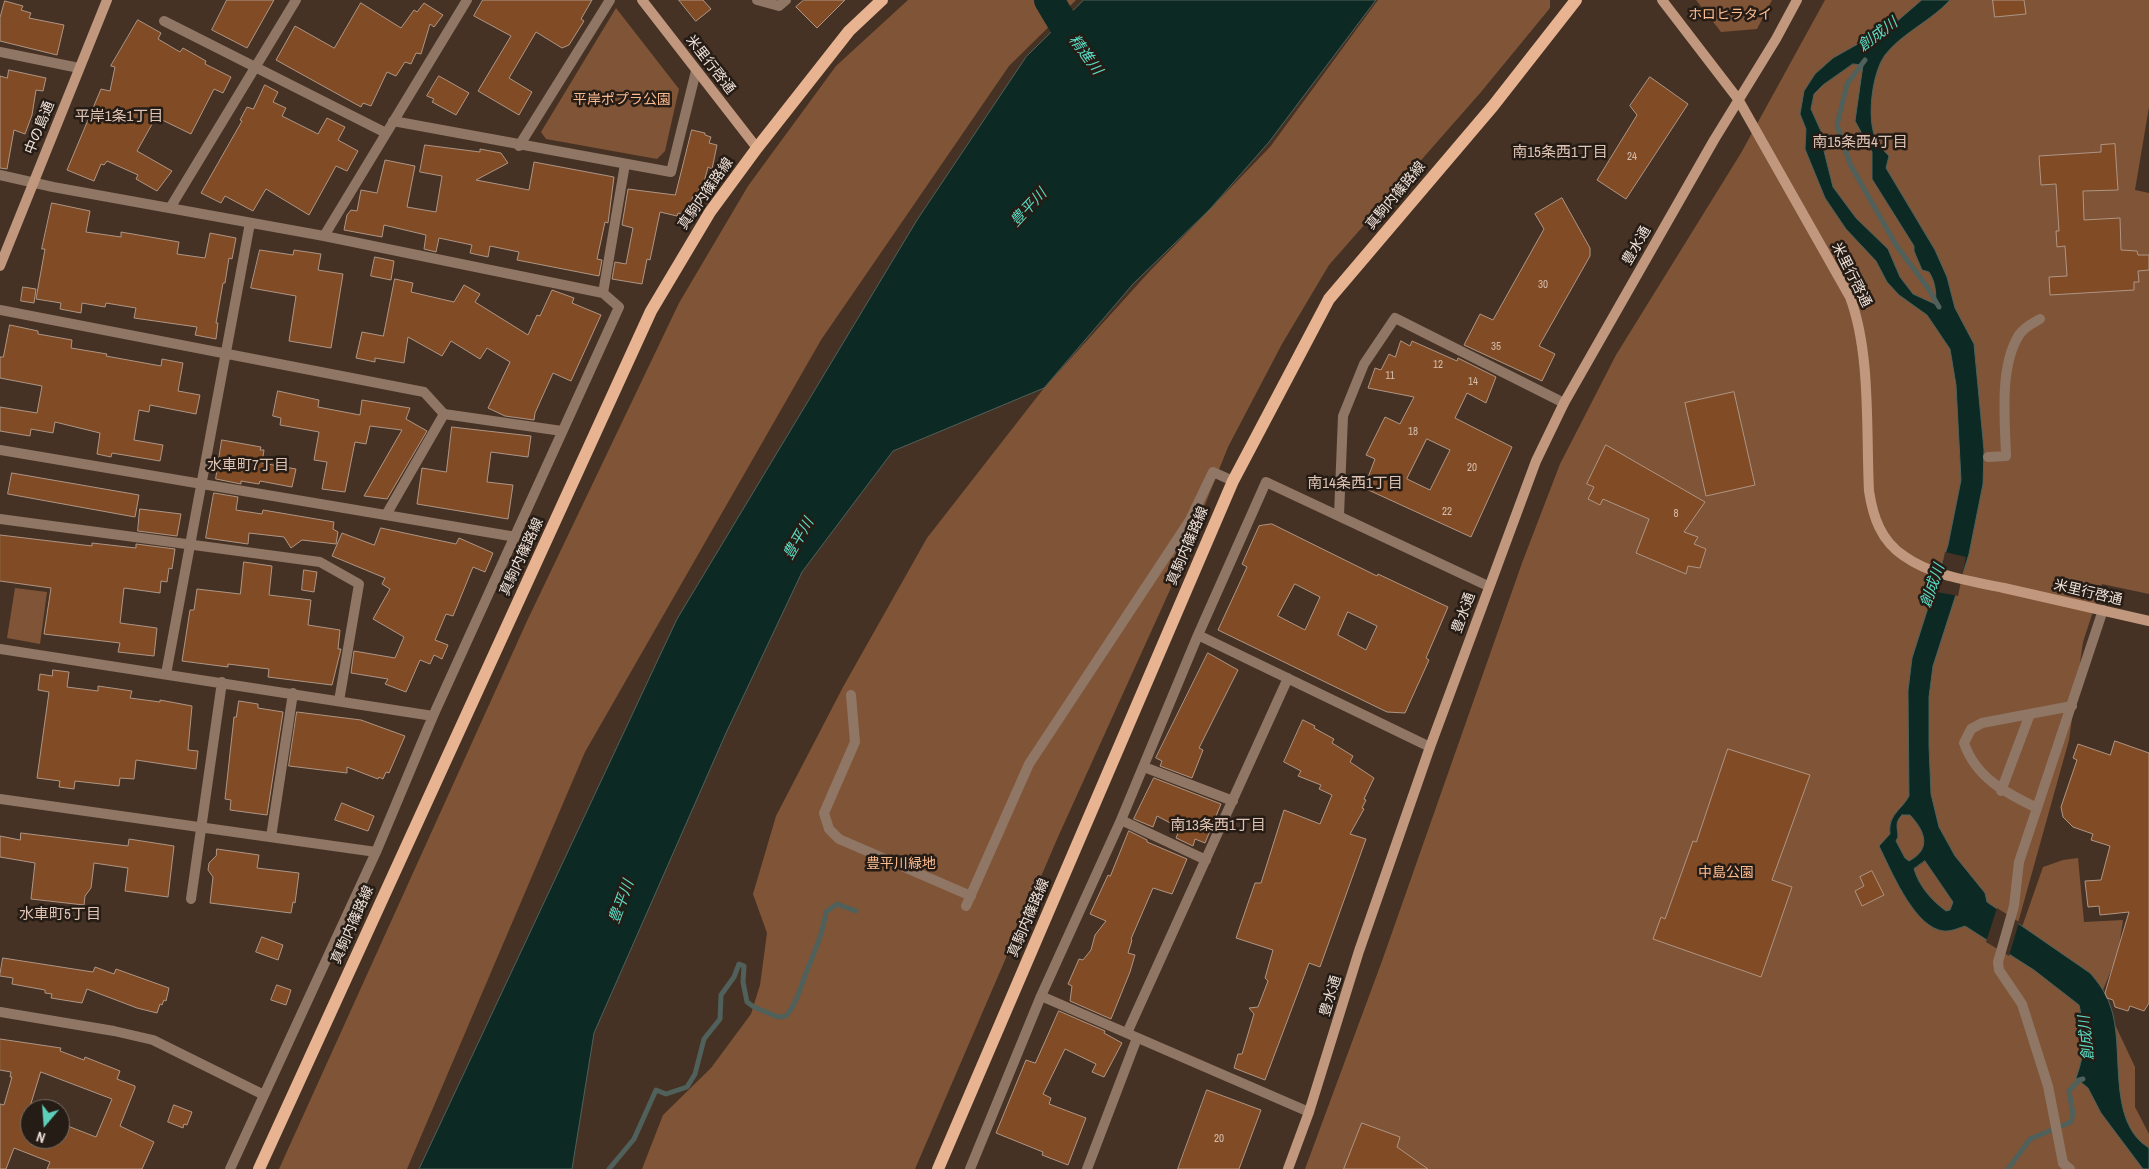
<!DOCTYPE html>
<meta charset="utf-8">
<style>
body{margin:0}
#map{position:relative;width:2149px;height:1169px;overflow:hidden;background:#463224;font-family:"Archivo Narrow",sans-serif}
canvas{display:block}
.north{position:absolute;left:20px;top:1099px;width:50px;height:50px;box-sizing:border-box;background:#261c16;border:1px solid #766b64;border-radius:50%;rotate:198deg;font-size:14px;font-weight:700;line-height:20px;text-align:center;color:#efe2d9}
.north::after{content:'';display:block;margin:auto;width:18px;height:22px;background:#5dceb9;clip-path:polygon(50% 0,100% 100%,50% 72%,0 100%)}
</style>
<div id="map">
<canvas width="2149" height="1169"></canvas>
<div class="north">N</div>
</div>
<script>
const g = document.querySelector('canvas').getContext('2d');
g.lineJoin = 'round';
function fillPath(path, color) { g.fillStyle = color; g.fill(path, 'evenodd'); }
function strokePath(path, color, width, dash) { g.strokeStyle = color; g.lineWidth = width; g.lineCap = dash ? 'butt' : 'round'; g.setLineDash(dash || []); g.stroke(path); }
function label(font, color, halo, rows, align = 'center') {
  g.font = font + ' "Archivo Narrow","Noto Sans JP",sans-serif'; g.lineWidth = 5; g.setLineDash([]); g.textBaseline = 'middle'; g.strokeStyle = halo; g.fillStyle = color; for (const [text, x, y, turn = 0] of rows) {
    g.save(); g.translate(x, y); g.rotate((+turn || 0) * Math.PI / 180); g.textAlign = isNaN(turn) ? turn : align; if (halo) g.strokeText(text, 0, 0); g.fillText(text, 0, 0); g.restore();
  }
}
fillPath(new Path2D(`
 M908,0H1076L1009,66L821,340L585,752L407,1169H279L527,621L679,303L748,186L836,66Z
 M1378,0H1550V8L1481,92L1329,265L1282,344L1228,447L1179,570L1058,837L915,1169H642L663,1115L711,1068L751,1014L760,985L767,933L753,894L776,816L843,687L927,538L1044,388L1149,272L1270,147Z
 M1696,0H1772L1757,29L1721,32Z
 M1825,0H2149V107L2135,190L2149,193V594L2102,584L2083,642L2069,740L2011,948L2022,927L2043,867L2063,860L2078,858L2084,922L2123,920L2118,953L2101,995L2135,1067V1107L2149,1134V1169H1305L1382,961L1522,563L1560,464L1616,355L1741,153Z
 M616,8L679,89L665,151L657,159L546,139L541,132Z
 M15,588L47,592L40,644L7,638Z`), '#7f5437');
const water = new Path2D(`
 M1084,0H1376L1269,142L1210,209L1133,284L1044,388L893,451L802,572L726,733L594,1033L572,1169H419L677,619L917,220L1026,57Z
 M1922,0H1950C1931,21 1902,33 1885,55C1872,73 1867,117 1875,137C1878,144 1884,151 1889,156L1886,168L1935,250L1947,277L1955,308L1974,344L1984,450L1983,484L1969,554L1933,666L1929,697V746L1931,794L1939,827L1955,856L1985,893L1987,902L2090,973C2098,982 2106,993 2110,1005C2126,1046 2105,1121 2149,1148V1169H2143L2101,1113L2088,1088L2076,1078C2086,1051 2085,1032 2079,1005L2034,970L1965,926C1956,929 1948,933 1939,930C1912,922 1891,870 1879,846L1890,834C1888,814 1901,811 1909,796L1908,691L1912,658L1948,545L1961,480L1956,385L1950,349L1927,315L1899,295L1887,282L1876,261L1846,229L1825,198L1805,149L1806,129L1800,114L1804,91L1815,74L1833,58L1895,23ZM1853,64L1863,65L1855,121L1872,152V179L1914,246V251L1922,270L1929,272C1935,281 1937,294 1935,304L1913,294L1900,277L1888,249L1856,218L1833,187L1824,151V138L1811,109L1814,94L1823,85ZM1902,815H1910C1925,831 1932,849 1909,861L1905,858L1896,841L1898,837C1898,828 1894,823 1902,815ZM1925,861L1953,902L1950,910L1946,911C1931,900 1919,886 1914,869Z`);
fillPath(water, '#0c2924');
strokePath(water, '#50605a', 1);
fillPath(new Path2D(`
 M1945,552L1966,557L1958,596L1937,592Z
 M1997,908L2019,922L2009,956L1986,942Z`), '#463224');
strokePath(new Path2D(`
 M1865,60L1847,84L1837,125L1850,164L1896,245L1928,288L1939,307
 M609,1169L634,1139L656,1090L666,1094L687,1087L695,1074L704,1039L720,1019L721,995L734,977L739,964L744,966L743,982L747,1002L754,1007L778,1017L786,1016C797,1003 800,988 806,973C814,952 823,934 826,912L837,904L856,911
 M2008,1169L2030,1139L2071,1122L2073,1114L2069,1091L2079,1080L2083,1079`), '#50605a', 5);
strokePath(new Path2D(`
 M1049,0L1067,30L1085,55`), '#0c2924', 30);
const building = new Path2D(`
 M227,0H274L247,48L212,30Z
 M483,0H592L581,19L584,21L569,45L562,48L536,32L509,78L532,92L519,115L478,91L511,36L474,16Z
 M679,0H703L711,9L696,21Z
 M804,0H845L817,28L796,7Z
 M1993,0H2024L2026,14L1995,17Z
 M5,1L23,6L21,10L31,13L29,18L64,25L57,55L0,41V18Z
 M361,3L401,28L414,10L417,12L424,3L443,15L434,27L430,24L421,54L416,53L411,64L405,62L396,76L387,72L371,106L363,103L361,107L276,60L295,26L334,48Z
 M138,20L161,33L158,39L180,52L183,48L206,61L205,64L231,77L223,93L214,89L191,134L156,117L137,151L172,171L157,191L136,179L138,175L107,161L104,165L101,164L94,181L67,170L101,89L110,91L115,67L111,66Z
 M9,70L46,78L43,91L36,90L32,115L25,134L14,130L7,169L0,168V76L7,78Z
 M439,76L469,93L456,115L432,102L434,99L427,96Z
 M1650,77L1688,104L1626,199L1597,180L1637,115L1630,106Z
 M265,85L278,92L273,102L286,108L282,116L318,134L327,118L345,127L338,140L358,151L347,171L336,166L309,215L266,189L253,211L225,196L221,203L201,193L242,121L240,120L247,107L253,109Z
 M692,130L705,133V135L711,137L709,143L717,145L712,169L708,167L702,190L699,189L698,195L693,196L690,207L684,208L682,214L678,213L677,216L660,212L650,260L647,259L642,284L612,279L615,262L626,264L633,228L622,225L628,189L675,195Z
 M2115,144L2118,190L2083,191L2084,220L2120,218L2121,250L2137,251L2138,255H2149V270L2138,271L2139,282H2134V290L2050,295L2049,277L2067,276L2065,246L2057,247L2056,231H2059L2056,184L2041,185L2039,156L2101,152V145Z
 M425,145L480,152V149L501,153L508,163L476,180L529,190L534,162L614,177L608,223L605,222L597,259L602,260L599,276L517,260L519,252L490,246L488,257L470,253L472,245L439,238L436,252L424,249L426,235L384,225L382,237L344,230L347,215L351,210L357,211L361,190L377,193L385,160L415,166L407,207L436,212L442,176L420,172Z
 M1562,198L1590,248V256L1539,346L1555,354L1542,381L1464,345L1480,314L1493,320L1544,229L1535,214Z
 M52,203L90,211L86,232L121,237V232L179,242L177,254L205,258L210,233L236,238L232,259L229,258L225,283H223L216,323H218L216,339L195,335L197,327L134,318L136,308L106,303L105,307L82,303L81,313L60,309L61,303L36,299L45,249H42Z
 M260,250L293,255L294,250L321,254L318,270L343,274L331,348L289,341L296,296L251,288Z
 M375,257L394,261L391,280L371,276Z
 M395,279L413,283L411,292L454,302L464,285L480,294L475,302L528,335L537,315L540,316L552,290L574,298L572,303L601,315L571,381L553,373L535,413L534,420L505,416L488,408L510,362L487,348L480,359L451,341L442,356L408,337L404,363L375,358V362L356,358L362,332L383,336Z
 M23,287L36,289L34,303L21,301Z
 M10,325L38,331V334L72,340L71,348L107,354L106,356L161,366L162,359L183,363L178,391L200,395L196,414L150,405L149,412L139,410L134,440L163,445L160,461L112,453L111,457L97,454L100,433L55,422L53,433L31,429L30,436L0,431V407L37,413L42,386L0,378V357H3Z
 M1401,341L1410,346L1412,341L1457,361L1458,358L1496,377L1486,403L1467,393L1455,418L1512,447L1471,537L1364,488L1375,459L1366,455L1385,417L1400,424L1414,397L1368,388L1375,368L1381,370L1389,354L1395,357ZM1427,439L1450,450L1430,490L1407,479Z
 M278,391L319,400L318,407L360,415L362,400L410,408L406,419L427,431L387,499L364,496L402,430L370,426L366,444L355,442L345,492L322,489L327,462L314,460L319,432L280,425L281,418L273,416Z
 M1734,392L1755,485L1706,496L1685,403Z
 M452,427L531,436L528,457L491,452L487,482L513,485L508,519L417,504L422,468L446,472Z
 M222,440L261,447L260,450H264L262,463L296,469L292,487L260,481L259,484L241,481V484L216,479Z
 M1606,445L1705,502L1684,532L1698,537L1694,544L1706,549L1700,568L1688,566L1686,574L1636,553L1649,519L1603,499L1600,505L1588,499L1594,487L1587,484Z
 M12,473L139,495L135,517L8,494Z
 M214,493L238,497L236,510L262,514L263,510L334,522L333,529L338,532L336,544L302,540L291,548L284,537L249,533L248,544L206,538Z
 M140,509L181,514L177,536L138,531Z
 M1272,524L1377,576L1378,574L1448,607L1426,658L1429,660L1405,713L1387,712L1218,630L1247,567L1242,564L1259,526ZM1295,584L1320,597L1305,630L1278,616ZM1348,612L1377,626L1366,650L1338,635Z
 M381,528L456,544L459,538L493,553L485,572L473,567L453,616L446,614L435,640L448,645L442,659L434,655L430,664L420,660L406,692L385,684L388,679L351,673L354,651L395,658L404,637L373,619L390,589L382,584L385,578L332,556L342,533L374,545Z
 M0,535L92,546V543L136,548V544L175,549L172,569L169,568L167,582L161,581L160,593L124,588L120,623L157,628L154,656L118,652L120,643L44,634L51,588L0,581Z
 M244,562L272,566L269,595L311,600L308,625L340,630L338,649H341L332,685L268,677L269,669L228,664V667L182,661L190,610H194L197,589L240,594Z
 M304,570L317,572L314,592L302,590Z
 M1208,653L1238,670L1199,748L1203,750L1192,778L1160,766L1162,761L1156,758Z
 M53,670L69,672L67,687L98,691V686L132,691L130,698L160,702V700L192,706L188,750L198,751L196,769L136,760L134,779L120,778L119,786L75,781L74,789L59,787L60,781L37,778L49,692L38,690L40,674L52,676Z
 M239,701L258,704V708L283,712L267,815L230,810L231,800L225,799L234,717H236Z
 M297,712L361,720L405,736L389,773L386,772L383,779L379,777L378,779L347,767V773L289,766Z
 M1303,720L1315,726L1314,728L1334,739L1332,743L1353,756L1350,762L1374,778L1364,799L1366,800L1362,808L1364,809L1350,834L1366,839L1320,967L1309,963L1265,1080L1234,1068L1238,1054H1242L1254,1014L1249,1008L1258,1007L1268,981L1265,978L1273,950L1236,938L1255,883H1261L1284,810L1320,824L1332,795L1319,789L1321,785L1298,776L1301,771L1284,762Z
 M2115,741L2149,753V1003L2144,1011L2130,1006L2128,1011L2115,1007L2113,1000L2107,998L2105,993L2129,912L2100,915L2099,906L2088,907L2085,881L2101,880L2110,846L2091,840L2093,834L2073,827L2063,817L2061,807L2077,760L2073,758L2078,744L2110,755Z
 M1728,749L1810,775L1772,880L1792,887L1761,977L1653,939L1661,917L1665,919L1693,841L1696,842Z
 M1154,778L1221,804L1205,843L1195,839L1193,846L1176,838L1180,828L1157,816L1153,827L1134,819Z
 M342,803L374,816L368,831L335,820Z
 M1129,831L1147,840V842L1187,859L1172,894L1153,888L1131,939L1132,940L1128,953L1135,955L1130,972L1111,1019L1070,1001L1072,986L1068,984L1079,959L1083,960L1091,950L1095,935L1106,921L1090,914L1108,875L1110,876Z
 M21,833L128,846L129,839L174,846L168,897L125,891L128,868L94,863L91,888L85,896L84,905L31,899L35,863L0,857V836L20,840Z
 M217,849L259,855L257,868L299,873L295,903L293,902L291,913L210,903L213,877L208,870L209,863L216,856Z
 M1872,871L1884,895L1862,906L1855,891L1864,886L1860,877Z
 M262,937L283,945L278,960L256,952Z
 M3,958L93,972L95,967L114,974L116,969L169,988L166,1001L164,1000L162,1005L160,1004L157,1013L137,1008L87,989L82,1003L51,998L52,994L45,993V990L12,984L13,978L0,976Z
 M277,985L291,990L286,1005L271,1000Z
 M1059,1011L1105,1031L1104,1033L1122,1043L1104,1077L1092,1072L1096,1064L1065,1049L1043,1094L1051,1098L1049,1104L1086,1118L1068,1165L1042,1155L1043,1152L996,1133L1026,1060L1035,1063Z
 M0,1039L61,1048L60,1051L84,1060L85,1057L120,1071L117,1079L135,1086V1088L120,1126L154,1142L142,1169H47L50,1162L14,1148L6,1169H0V1104L4,1105L12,1077H10L11,1072L0,1070ZM41,1072L112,1099L96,1137L60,1123V1139H30V1107Z
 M1207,1090L1261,1110L1239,1169H1178Z
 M174,1105L192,1112L187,1125L184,1124L183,1128L168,1122Z
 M1362,1123L1400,1137L1397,1147L1428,1169H1344Z`);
fillPath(building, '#814c25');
strokePath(building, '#ae9585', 1);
strokePath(new Path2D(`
 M757,0L779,6L786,0
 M1988,457L2006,456C2005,420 1999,367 2019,335C2024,327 2033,323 2040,319
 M851,695L855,742L824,813L829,829L839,839L971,896
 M2001,791L2030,714
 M2037,808C2006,793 1976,778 1964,743L1971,729L1982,723L2072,706
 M966,906L1029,764L1190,520L1213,472L1233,481
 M2063,1163L2048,1086L2022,1004L1999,970L1998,962L2014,906L2019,862L2103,610`), '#907665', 10);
strokePath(new Path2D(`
 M164,21L386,133
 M0,52L79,68
 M393,121L671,172L696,71
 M519,146L610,0
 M0,175L53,187L324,236L603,293L619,307L433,716L376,852L230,1169
 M170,208L296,0
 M324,236L467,0
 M603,293L625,164
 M0,310L424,392L444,414L562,431
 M0,450L516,537
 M386,515L444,414
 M1339,515L1343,416L1364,364L1395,318L1564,403
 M0,519L320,562L359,584L339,701
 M1198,635L1430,747
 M0,649L433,716
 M166,674L250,223
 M1144,767L1233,801
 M0,799L376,852
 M1121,820L1206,860
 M271,837L293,693
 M191,899L222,682
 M1041,996L1309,1112
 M0,1012L114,1031L153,1040L264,1095
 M1127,1033L1288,678
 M2063,1163L2070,1169
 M970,1169L1041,996L1121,820L1198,635L1266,482L1488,586
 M1087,1169L1137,1038`), '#907665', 10);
strokePath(new Path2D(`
 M642,0L757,148
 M1662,0L1738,99L1850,297C1871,353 1866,430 1869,491C1873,517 1881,541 1904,556C1932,576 1971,581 2004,588C2053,599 2101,610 2149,621
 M0,266L107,0
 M1288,1169L1309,1112L1359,951L1430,747L1536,461L1564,403L1714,140L1776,39L1797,0`), '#c1987e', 10);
strokePath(new Path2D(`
 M259,1169L651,311L710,212L757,148L849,31L882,0
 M938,1169L1233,481L1329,299L1493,106L1576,0`), '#e8b391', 12);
label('11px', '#d4bcac', null, [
 ["24",1632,157],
 ["30",1543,285],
 ["35",1496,347],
 ["12",1438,365],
 ["11",1390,376],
 ["14",1473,382],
 ["18",1413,432],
 ["20",1472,468],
 ["22",1447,512],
 ["8",1676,514],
 ["20",1219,1139]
]);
label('14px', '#fdbb90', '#261c16', [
 ["ホロヒラタイ",1730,15],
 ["平岸ポプラ公園",622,100],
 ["豊平川緑地",901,864],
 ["中島公園",1726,873]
]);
label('14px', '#efe2d9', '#261c16', [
 ["米里行啓通",710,65,52],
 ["中の島通",40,128,-68],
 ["真駒内篠路線",706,194,-55],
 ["真駒内篠路線",1396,196,-50],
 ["豊水通",1637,246,-60],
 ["米里行啓通",1851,275,63],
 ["真駒内篠路線",1188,546,-67],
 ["真駒内篠路線",522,557,-65],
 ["米里行啓通",2088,593,13],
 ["豊水通",1464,613,-70],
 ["真駒内篠路線",1029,918,-67],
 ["真駒内篠路線",353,925,-66],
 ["豊水通",1331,996,-73]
]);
label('italic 15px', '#58dbc3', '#261c16', [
 ["創成川",1878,35,-37],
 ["精進川",1085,55,54],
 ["豊平川",1029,208,-47],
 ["豊平川",799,539,-60],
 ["創成川",1933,586,-71],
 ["豊平川",622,902,-70],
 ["創成川",2087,1038,-96]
]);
label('15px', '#dfc4b4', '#261c16', [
 ["平岸1条1丁目",119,117],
 ["南15条西4丁目",1860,143],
 ["南15条西1丁目",1560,153],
 ["水車町7丁目",248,466],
 ["南14条西1丁目",1355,484],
 ["南13条西1丁目",1218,826],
 ["水車町5丁目",60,915]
]);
</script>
